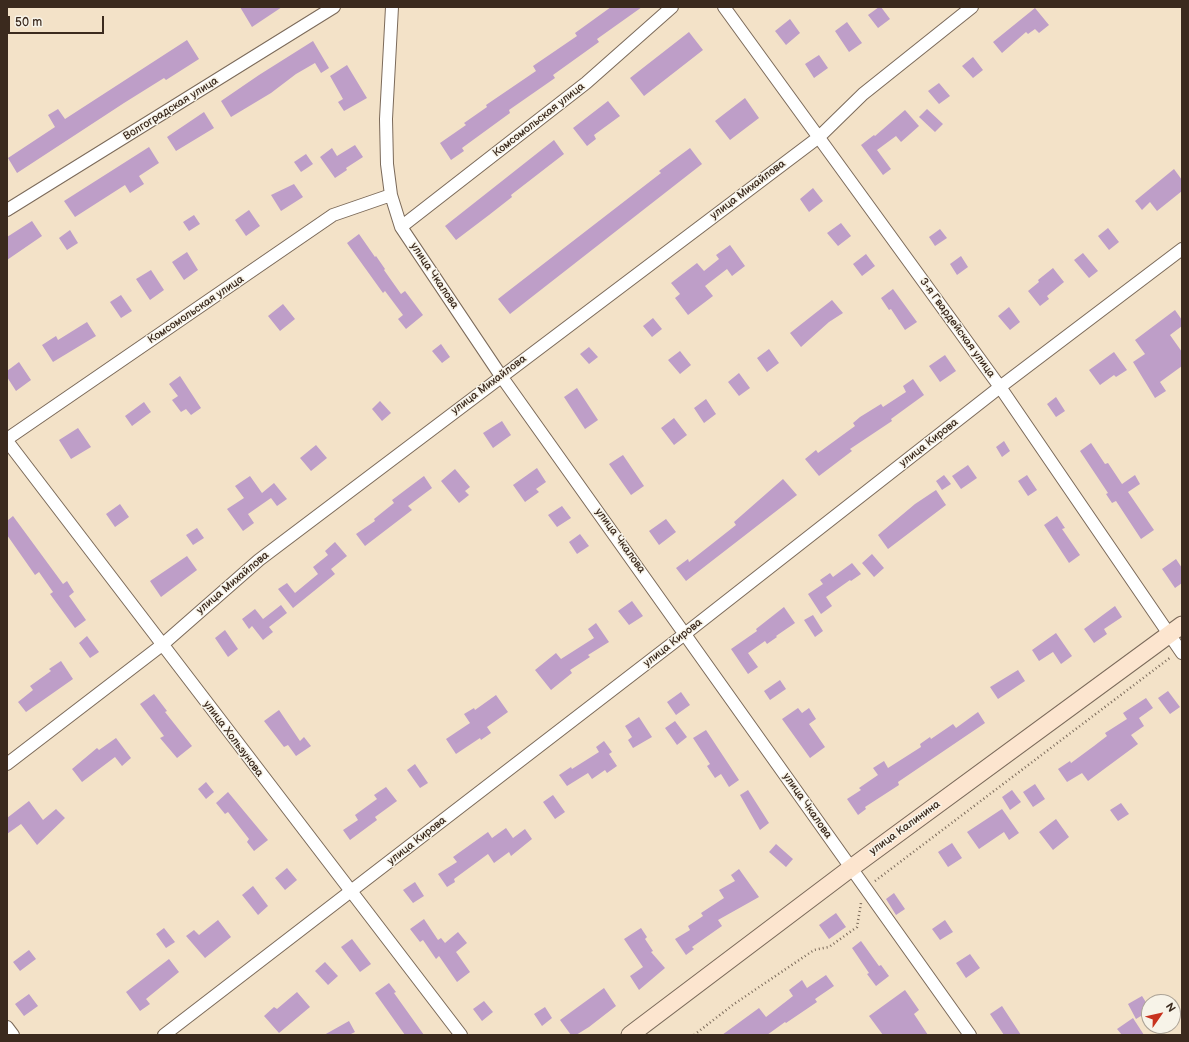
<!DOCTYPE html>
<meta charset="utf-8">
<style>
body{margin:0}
#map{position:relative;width:1189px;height:1042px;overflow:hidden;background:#f3e2c8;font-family:"Balsamiq Sans",sans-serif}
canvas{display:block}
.frame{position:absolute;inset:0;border:8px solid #3b2a1e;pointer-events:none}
.north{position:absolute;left:1141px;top:994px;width:40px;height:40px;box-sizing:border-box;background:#f7f3e8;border:1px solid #aca397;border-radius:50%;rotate:56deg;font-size:11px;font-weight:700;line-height:16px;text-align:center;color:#3b2a1e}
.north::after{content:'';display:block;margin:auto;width:14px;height:18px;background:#c8321e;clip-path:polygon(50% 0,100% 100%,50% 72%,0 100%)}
.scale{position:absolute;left:8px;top:16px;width:96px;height:18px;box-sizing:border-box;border:2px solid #3b2a1e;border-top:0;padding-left:5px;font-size:12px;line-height:14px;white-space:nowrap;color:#3b2a1e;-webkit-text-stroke:3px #f7f3e8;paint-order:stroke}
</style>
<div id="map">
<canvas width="1189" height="1042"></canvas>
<div class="frame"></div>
<div class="north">N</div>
<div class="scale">50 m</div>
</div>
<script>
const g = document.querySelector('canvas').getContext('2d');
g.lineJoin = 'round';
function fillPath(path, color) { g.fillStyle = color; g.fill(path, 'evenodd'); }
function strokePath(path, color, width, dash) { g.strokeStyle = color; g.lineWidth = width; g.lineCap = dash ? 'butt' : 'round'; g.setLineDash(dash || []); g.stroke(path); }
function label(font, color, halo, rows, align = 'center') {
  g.font = font + ' "Balsamiq Sans",sans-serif'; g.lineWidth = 3; g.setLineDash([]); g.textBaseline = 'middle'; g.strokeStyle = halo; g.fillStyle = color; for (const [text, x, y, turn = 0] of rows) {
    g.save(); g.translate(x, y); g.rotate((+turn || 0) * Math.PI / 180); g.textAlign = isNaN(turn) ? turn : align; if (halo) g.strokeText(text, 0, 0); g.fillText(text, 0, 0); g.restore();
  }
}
fillPath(new Path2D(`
 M240,7H282L252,27Z
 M611,7H642L597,39L599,42L553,75L555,78L509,110L510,113L462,148L464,151L451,160L440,143L466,125L464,123L487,107L486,105L536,71L533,66L577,36L575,33Z
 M879,7H881L890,19L878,28L868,15Z
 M1035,8L1049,25L1039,33L1035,29L1028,34L1026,32L1002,53L993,42Z
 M790,19L800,33L786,45L775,31Z
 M847,22L862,43L849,52L835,31Z
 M689,32L703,50L644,96L630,78Z
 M187,40L199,59L166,80L164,78L124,103L17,173L8,158L55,127L48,115L58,109L65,119Z
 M313,41L329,68L321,73L315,63L296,74L271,93L231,117L221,101L259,75Z
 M819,55L828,68L814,78L805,64Z
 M973,57L983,70L973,78L962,66Z
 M347,65L367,98L344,111L338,102L343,99L330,76Z
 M939,83L950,96L939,104L928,91Z
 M745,98L759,118L730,140L715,121Z
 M608,101L620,116L594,135L596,139L587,146L573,128Z
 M927,109L943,124L935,132L919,117Z
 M905,110L919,126L901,142L896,136L877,150L891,169L883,175L861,145L874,135L875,136Z
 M204,112L214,128L176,151L167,137Z
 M554,140L564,154L511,195L512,197L489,215L456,240L445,226Z
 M355,145L363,157L346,168L347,170L335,178L320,157L332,148L337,156Z
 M149,147L159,163L139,176L144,184L130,193L125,185L75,217L64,201Z
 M690,148L702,164L510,314L498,299L661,173L659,171Z
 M306,154L313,164L301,172L294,162Z
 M1174,169L1182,180V191L1157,211L1150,202L1142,210L1135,201Z
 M294,184L303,197L281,211L271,195Z
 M813,188L823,201L809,212L800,199Z
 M249,210L260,226L246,236L235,220Z
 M194,215L200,224L189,231L183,222Z
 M32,221L42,236L7,260V237Z
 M841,223L851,236L838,246L827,233Z
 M1108,228L1119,242L1109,250L1098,236Z
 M940,229L947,238L935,246L929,237Z
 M70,230L78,243L67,250L59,238Z
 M359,234L375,257L376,256L385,269L384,270L401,294L405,291L423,315L406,329L398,319L403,315L385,291L383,293L347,243Z
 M730,245L745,266L732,276L727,269L705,286L713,296L688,315L675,298L680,294L671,283L697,263L704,271L719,259L716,255Z
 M187,252L198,270L184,280L172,262Z
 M1083,253L1098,271L1089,278L1074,260Z
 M866,254L875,266L862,276L853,264Z
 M961,256L968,267L957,275L950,264Z
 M1053,268L1064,282L1047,296L1049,299L1040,306L1028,291L1039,282L1038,280Z
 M151,270L164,290L150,300L136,279Z
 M893,289L917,322L905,330L891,309L889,310L881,298Z
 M121,295L132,311L121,318L110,302Z
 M832,300L843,313L829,322L801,347L790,333Z
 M283,304L295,319L280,331L268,316Z
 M1009,307L1020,322L1010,330L998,316Z
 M1175,310L1182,320V326L1170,335L1182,352V366L1160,382L1166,391L1155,398L1133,362L1145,354L1135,340Z
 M653,318L662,329L652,337L643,326Z
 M87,322L96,336L53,362L42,345L56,336L58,340Z
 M441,344L450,357L442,363L432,351Z
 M589,347L598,357L589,364L580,354Z
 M769,349L779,363L767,372L757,358Z
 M680,351L691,365L680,374L668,360Z
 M1114,352L1127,370L1116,377L1114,375L1100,385L1089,370Z
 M945,355L956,371L940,382L929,366Z
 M19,362L31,380L16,391L7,377V371Z
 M739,373L750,388L739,396L728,382Z
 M180,376L201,408L191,415L186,409L181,412L172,400L178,396L169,384Z
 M913,379L924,395L891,419L892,421L850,449L852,451L819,476L805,459L816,450L818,453L855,426L853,423L860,417L881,404L883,407L906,392L903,386Z
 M577,388L598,420L585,429L564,397Z
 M1056,397L1065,411L1056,417L1047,404Z
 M706,399L716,414L704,423L694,408Z
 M380,401L391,413L382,421L372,409Z
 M144,402L151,412L132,426L125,416Z
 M674,418L687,435L674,445L661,428Z
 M502,421L511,435L493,448L483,433Z
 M78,428L91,447L71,459L59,440Z
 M1004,441L1010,451L1002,457L996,447Z
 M1091,443L1105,464L1108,463L1122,484L1135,475L1140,484L1128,492L1154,530L1141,539L1116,501L1112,503L1106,494L1108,493L1080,451Z
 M316,445L327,458L311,471L300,458Z
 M623,455L644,486L631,495L609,464Z
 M968,465L977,478L961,489L952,476Z
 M537,468L546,482L536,489L539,492L525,502L513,485Z
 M455,469L470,487L465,491L469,495L459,503L441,481Z
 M944,475L951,484L942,490L936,481Z
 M1027,475L1037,490L1028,496L1018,481Z
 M250,476L262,493L274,483L287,499L277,506L271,498L248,514L254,523L243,531L227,509L244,498L235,486Z
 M424,476L432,488L408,506L412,510L365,546L356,534L375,521L374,519L394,503L392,500Z
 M783,479L797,495L686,581L676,568L688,559L689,562L736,525L734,522Z
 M936,490L946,505L888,549L878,535L915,504Z
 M120,504L129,517L115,527L106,514Z
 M562,506L571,518L557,527L548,515Z
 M13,516L63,584L67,581L74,592L69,596L86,620L75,628L50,594L53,592L39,572L35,575L7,535V521Z
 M1057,516L1065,528L1062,529L1080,555L1069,563L1044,525Z
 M666,519L676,532L659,545L649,531Z
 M197,528L204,538L193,545L186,535Z
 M580,534L589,546L577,554L569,542Z
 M335,542L347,556L331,569L335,574L293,608L278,589L287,583L295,593L318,574L313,567L328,555L325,551Z
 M872,554L884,568L874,577L862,563Z
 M187,556L197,570L161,597L150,581Z
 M1176,559L1182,568V583L1175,588L1162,569Z
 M852,563L861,574L851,581L850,580L826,597L832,606L821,614L808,594L823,584L820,580L830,573L833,577Z
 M632,601L643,616L629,625L618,611Z
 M281,605L287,613L269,627L273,632L263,640L252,626L249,629L242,619L255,609L263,619Z
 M1115,606L1122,617L1104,629L1107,634L1094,643L1084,629Z
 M784,607L795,623L776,636L777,637L767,644L765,641L748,653L758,667L748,674L731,649L757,631L756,629Z
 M813,615L823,631L815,637L804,620Z
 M596,623L609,642L588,655L590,657L570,670L572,673L551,690L535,670L556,653L561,659L594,638L588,629Z
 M225,630L238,649L228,657L215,638Z
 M1056,633L1072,656L1061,664L1053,652L1039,661L1032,650Z
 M87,636L99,652L90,658L79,643Z
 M61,661L73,679L26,712L18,702L33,690L30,686L51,671L49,669Z
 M1018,670L1025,681L998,699L990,687Z
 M780,680L786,689L770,700L764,691Z
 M1168,691L1180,707L1170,714L1158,698Z
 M681,692L690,705L676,715L667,702Z
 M154,694L167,711L165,712L192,746L177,758L160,738L164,736L140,704Z
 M496,695L508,712L487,727L491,733L481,740L480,738L456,754L446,739L470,723L464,714L474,708L475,710Z
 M1146,698L1153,708L1139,718L1144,726L1131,735L1138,744L1088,781L1082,773L1067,782L1058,769L1070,761L1071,763L1094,746L1107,736L1105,733L1127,719L1123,713Z
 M798,708L802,713L809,708L816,719L809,724L825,747L810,758L782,719Z
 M279,710L300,741L304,737L311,746L296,756L288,745L284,747L264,721Z
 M978,712L985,723L898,782L899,785L865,807L866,809L858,815L847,799L861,790L859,788L878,775L873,768L884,761L888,768L921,747L920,744L930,737L931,739L953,724L956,728Z
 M639,717L652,737L633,748L628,740L632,737L625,726Z
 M675,721L687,737L677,745L665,728Z
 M706,730L739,780L729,787L721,774L715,778L707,766L710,764L693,738Z
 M116,738L131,758L122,766L115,757L82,782L72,769L97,748L99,750Z
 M604,741L612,752L609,754L617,766L607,773L605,770L592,779L588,773L567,786L559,775L571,767L572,769L599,752L596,747Z
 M415,764L428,783L420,788L407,770Z
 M206,782L214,792L206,799L198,789Z
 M1035,784L1045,799L1033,807L1023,792Z
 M386,787L397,801L375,817L377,820L350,840L343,830L358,820L355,815L377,799L374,795Z
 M748,790L769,823L760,830L740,795Z
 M1012,790L1021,802L1010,810L1002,797Z
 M228,792L268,840L254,851L247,842L249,839L228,812L225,814L216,803Z
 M553,795L565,812L555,819L543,802Z
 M29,801L43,820L56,809L65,818L37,845L21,824L7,834V818Z
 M1121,803L1129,814L1118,821L1110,810Z
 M1002,809L1019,833L1009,840L1004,832L979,849L967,832Z
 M1056,819L1069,837L1053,850L1039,832Z
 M506,828L513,838L525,829L532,839L511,856L509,852L494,863L488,854L454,879L455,882L447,887L438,874L457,862L453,857L488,832L492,838Z
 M952,843L962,858L948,867L938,852Z
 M776,844L793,859L786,867L769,852Z
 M287,868L297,880L285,890L275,878Z
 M739,869L759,897L718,920L722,926L692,947L694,949L686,955L675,939L690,930L688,926L703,916L701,913L724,898L719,890L735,881L731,875Z
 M415,882L424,896L413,903L403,890Z
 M253,886L268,906L258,915L242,895Z
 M894,893L905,909L896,915L886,899Z
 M836,913L846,927L829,939L819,925Z
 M424,919L438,940L441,938L445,943L458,932L467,943L456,952L470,972L457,982L439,956L436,959L423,940L420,942L410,929Z
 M218,920L231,937L205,958L186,936L194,930L199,935Z
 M945,920L953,932L940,940L932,929Z
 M164,928L175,942L166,948L156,934Z
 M641,928L647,937L645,939L653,951L651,952L665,968L639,990L630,976L643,967L624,939Z
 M352,939L371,964L360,972L341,947Z
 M861,941L879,966L881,965L889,976L876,986L867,974L869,973L852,948Z
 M29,950L36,959L20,971L13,962Z
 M970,954L980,968L966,978L956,963Z
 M169,959L179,972L146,999L150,1004L140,1011L126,992Z
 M325,962L338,976L328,985L315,971Z
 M826,975L834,986L815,999L817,1002L786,1023L785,1022L767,1035H722L759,1008L766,1017L793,996L789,990L802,980L807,988Z
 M389,983L396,992L394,993L424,1035H405L375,993Z
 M604,988L616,1006L589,1027L576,1035H571L560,1020Z
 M905,990L919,1010L914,1014L928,1035H883L869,1016Z
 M297,992L310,1007L279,1033L264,1016L274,1007L277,1009Z
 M29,994L38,1006L24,1016L15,1004Z
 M1142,996L1149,1007V1011L1136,1019L1128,1004Z
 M484,1001L493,1012L482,1021L473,1009Z
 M1002,1006L1021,1035H1004L990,1014Z
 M545,1007L552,1018L542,1026L534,1014Z
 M1133,1018L1144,1035H1122L1117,1029Z
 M349,1021L355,1032L349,1035H324Z`), '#be9ec8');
const street = new Path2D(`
 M392,7L386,119L387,164L391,195L401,227L501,376L970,1035
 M724,7L1000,387L1182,653
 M7,210L334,7
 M401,227L586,83L672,7
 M7,439L333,215L391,195
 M7,441L461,1035
 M7,764L162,645L259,560L819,137L863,94L972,7
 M7,1027L13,1035
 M164,1035L686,633L1000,387L1182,249`);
const secondary = new Path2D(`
 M630,1035L851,868L1182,625`);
strokePath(street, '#7b6a5a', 14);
strokePath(secondary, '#7b6a5a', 19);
strokePath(new Path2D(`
 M875,881L1171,657
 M694,1035L734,1004L814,950L829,947L857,927L861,903`), '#7b6a5a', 2.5, [1, 3]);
strokePath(street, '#fff', 12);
strokePath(secondary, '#fce5cf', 17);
label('11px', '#3b2a1e', '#f7f3e8', [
 ["Волгоградская улица",171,109,-32],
 ["Комсомольская улица",539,120,-38],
 ["улица Михайлова",748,190,-37],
 ["улица Чкалова",434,276,56],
 ["Комсомольская улица",196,310,-34],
 ["3-я Гвардейская улица",957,328,54],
 ["улица Михайлова",489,385,-37],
 ["улица Кирова",929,443,-38],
 ["улица Чкалова",620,541,54],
 ["улица Михайлова",233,583,-40],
 ["улица Кирова",673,643,-38],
 ["улица Хользунова",233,739,53],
 ["улица Чкалова",807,806,55],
 ["улица Калинина",905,828,-36],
 ["улица Кирова",417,841,-38]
]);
</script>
